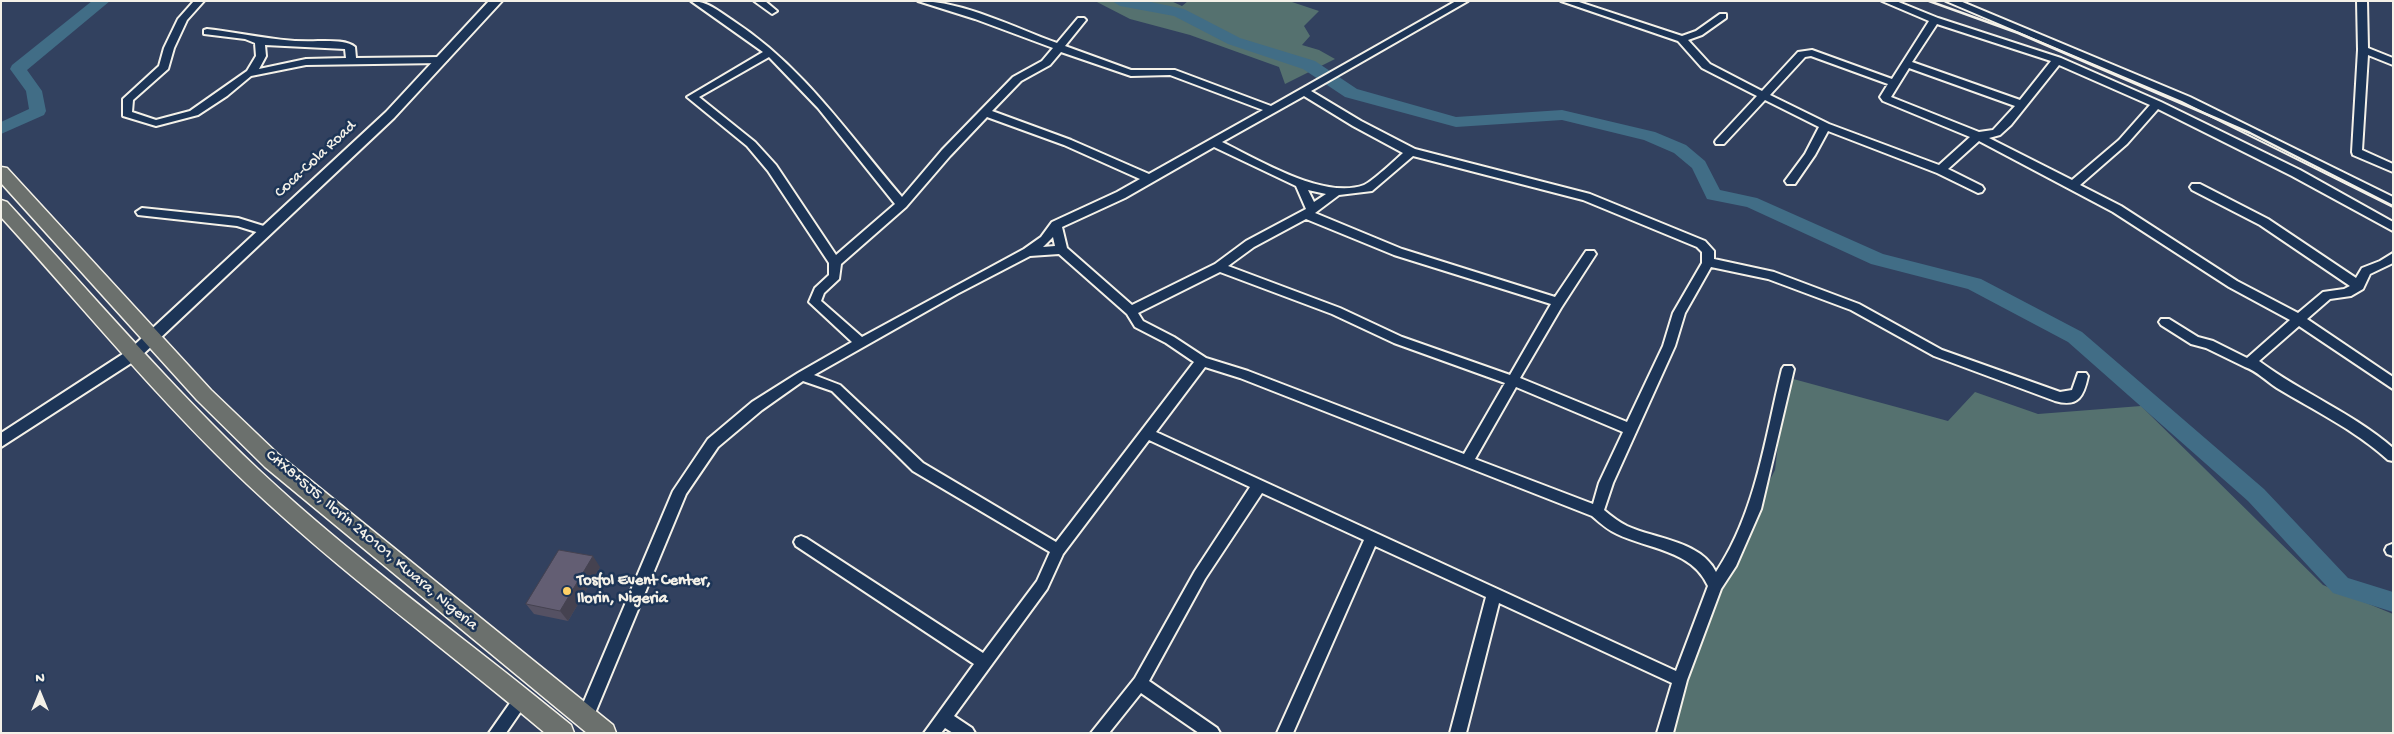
<!DOCTYPE html>
<style>
body{margin:0}
#map{position:relative;width:2394px;height:734px;overflow:hidden;background:#32415f;font-family:"Gochi Hand",sans-serif}
canvas{display:block}
.frame{position:absolute;inset:0;border:2px solid #f4f1e8;pointer-events:none}
.north{position:absolute;left:15px;top:669px;width:50px;height:50px;-webkit-text-stroke:4px #1d3557;paint-order:stroke;rotate:0deg;font-size:14px;font-weight:700;line-height:20px;text-align:center;color:#f4f1e8}
.north::after{content:'';display:block;margin:auto;width:18px;height:22px;background:#f4f1e8;clip-path:polygon(50% 0,100% 100%,50% 72%,0 100%)}
</style>
<div id="map">
<canvas width="2394" height="734"></canvas>
<div class="frame"></div>
<div class="north">N</div>
</div>
<script>
const g = document.querySelector('canvas').getContext('2d');
g.lineJoin = 'round';
function fillPath(path, color) { g.fillStyle = color; g.fill(path, 'evenodd'); }
function strokePath(path, color, width, dash) { g.strokeStyle = color; g.lineWidth = width; g.lineCap = dash ? 'butt' : 'round'; g.setLineDash(dash || []); g.stroke(path); }
function label(font, color, halo, rows, align = 'center') {
  g.font = font + ' "Gochi Hand",sans-serif'; g.lineWidth = 5; g.setLineDash([]); g.textBaseline = 'middle'; g.strokeStyle = halo; g.fillStyle = color; for (const [text, x, y, turn = 0] of rows) {
    g.save(); g.translate(x, y); g.rotate((+turn || 0) * Math.PI / 180); g.textAlign = isNaN(turn) ? turn : align; if (halo) g.strokeText(text, 0, 0); g.fillText(text, 0, 0); g.restore();
  }
}
fillPath(new Path2D(`
 M1095,1H1171L1182,6L1188,1H1289L1319,11L1304,26L1310,36L1302,45L1319,50L1335,59L1285,84L1279,67L1190,35L1130,19Z
 M1786,377L1948,421L1975,392L2038,414L2141,406L2323,585L2393,614V733H1666L1715,586L1775,470Z`), '#55716f');
fillPath(new Path2D(`
 M92,1H110L27,70L42,91L46,111L44,115L1,134V122L29,109L26,91L10,69L12,65Z
 M1112,1H1146L1184,9L1240,38L1315,61L1357,89L1456,117L1562,110L1655,132L1686,145L1705,161L1720,190L1757,198L1883,254L1981,279L2082,332L2264,489L2348,578L2393,592V612L2333,593L2248,501L2068,342L1968,289L1871,264L1747,207L1707,199L1692,168L1674,153L1644,140L1562,120L1456,127L1345,97L1303,69L1228,44L1174,16L1120,6Z`), '#416d86');
const minor = new Path2D(`
 M194,1H204L187,20L174,48L168,69L133,100L132,112L156,120L190,111L247,71L256,56L255,43L245,39L204,34V30L207,29C244,33 280,43 318,41C329,41 347,40 355,47L356,58L442,57L447,60L442,63L306,65L251,76L227,96L198,115L156,126L123,116V99L159,66L164,48L178,19ZM265,45L345,49L346,58L306,59L259,69L266,56Z
 M691,1C708,1 718,11 732,20C804,67 847,133 902,197L942,150L1013,77L1042,61L1053,48L975,19L918,1C963,1 1015,28 1057,43L1078,18H1084L1086,20L1065,46L1131,70H1175L1271,106L1456,1H1468L1311,91L1361,121L1415,149L1590,194L1705,241L1714,251V259L1774,272L1859,304L1942,350L2060,392L2072,390L2078,373H2086L2088,376C2084,395 2079,408 2055,401L1934,356L1851,310L1768,279L1711,267L1685,313L1675,346L1613,483L1604,510C1611,516 1619,522 1627,526C1655,539 1701,541 1716,572C1756,512 1765,438 1782,369L1784,366H1792L1794,369L1761,509L1736,566L1721,589L1687,680L1673,733H1657L1672,683L1499,603L1466,733H1450L1486,597L1375,546L1293,733H1277L1364,540L1262,493L1205,579L1149,681L1217,728L1220,733H1199L1141,693L1109,733H1091L1135,678L1195,571L1250,487L1149,440L1063,554L1047,589L954,716L972,728L975,733H953L945,728L941,733H924L974,664L796,546L794,542L796,538L801,536L806,538L983,653L1037,581L1050,552L913,471L832,391L803,381L762,410L718,447L686,494L593,718L590,723L585,725L580,723L577,718L673,491L708,439L752,402L798,373L852,342L809,302L815,288L829,275V263L768,171L747,146L687,97L763,52ZM1061,52L1131,76L1170,75L1263,110L1149,174L1071,140L992,111L1021,81L1050,65ZM769,57L818,108L895,204L836,255L776,165L755,142L699,97ZM1304,96L1353,126L1403,153C1395,160 1373,181 1364,185C1324,200 1259,160 1222,142ZM987,117L1064,145L1140,179L1117,192L1052,222L1041,237L1024,249L862,337L821,301L824,293L839,279L841,264L906,207L950,156ZM1214,147L1296,186L1306,209L1246,241L1215,264L1132,305L1067,248L1062,227L1125,198ZM1413,156L1583,200L1697,247L1702,252V263L1673,313L1663,346L1627,422L1520,378L1561,308L1596,254L1594,251H1586L1555,297L1402,249L1315,213L1339,195L1372,191ZM1308,190L1326,194L1314,202ZM1306,219L1394,255L1551,304L1510,375L1402,337L1340,308L1228,266L1254,247ZM1053,237L1055,246L1043,247ZM1059,254L1127,314L1135,327L1166,343L1194,362L1056,542L923,463L840,385L814,375L957,294L1030,256ZM1220,272L1332,314L1394,343L1505,383L1464,454L1248,371L1206,358L1174,337L1143,321L1138,313ZM1205,367L1240,378L1592,516C1600,523 1608,530 1617,534C1648,549 1692,550 1708,586L1676,671L1156,432ZM1516,387L1623,432L1599,483L1593,504L1475,459Z
 M754,1H765L777,11L772,14Z
 M1561,1H1576L1682,36L1696,31L1720,14H1726V18L1702,35L1688,40L1710,64L1762,91L1798,52L1812,50L1892,79L1929,21L1882,1H1896L1938,18L2061,58L2161,102L2300,170L2393,222V231L2292,176L2158,109L2127,144L2080,185L2121,206L2237,281L2298,313L2323,292L2344,289L2350,286L2260,225L2192,190L2190,187L2192,184H2200L2268,219L2356,278L2362,268L2380,261L2393,253V263L2370,274L2363,289L2351,296L2330,299L2307,319L2393,377V389L2299,326L2259,361C2302,393 2353,413 2393,448V461L2388,460C2355,430 2315,411 2277,388C2266,381 2257,371 2245,367L2206,348L2191,344L2161,325L2159,322L2161,319H2169L2198,337L2213,341L2247,358L2290,320L2229,287L2113,212L1979,141L1948,169L1982,186L1984,189L1982,192L1978,193L1937,173L1828,131L1815,155L1795,184H1787L1785,181L1805,154L1819,127L1765,100L1724,144H1716L1715,142L1716,140L1757,96L1702,68L1678,41ZM1937,24L2051,61L2020,100L1912,62ZM1811,56L1888,84L1880,97L1883,101L1970,137L1939,165L1829,124L1770,95L1805,57ZM2059,65L2150,105L2119,140L2072,180L1989,138L2000,135L2011,125ZM1909,68L2015,106L1993,130L1979,132L1891,97Z
 M1946,1H1960L2190,97L2393,197V206L2182,101Z
 M2357,1H2367L2368,48L2393,58V65L2368,55L2362,150L2393,164V172L2353,155L2352,152L2358,50Z
 M142,208L238,218L270,228L272,231L266,235L237,226L138,215L136,212Z
 M2392,544H2393V556L2387,554L2385,550L2387,546Z
 M522,691L527,693L530,698L506,733H489L517,693Z`);
const tertiary = new Path2D(`
 M489,1H502L394,118L139,358L1,447V433L129,350L386,112Z`);
const primary = new Path2D(`
 M1,167L7,168L211,390L279,455L613,725L616,733H587L265,467L197,400L1,183Z
 M1,200L7,202C90,292 170,386 259,470C357,562 468,640 571,725L574,733H545C446,649 341,573 247,484C159,401 82,306 1,217Z`);
strokePath(minor, '#f4f1e8', 4);
strokePath(tertiary, '#f4f1e8', 4);
strokePath(primary, '#f4f1e8', 3);
fillPath(minor, '#1d3557');
fillPath(tertiary, '#1d3557');
fillPath(primary, '#6b706d');
strokePath(new Path2D(`
 M1929,1L2018,33L2250,133L2393,206`), '#f4f1e8', 2.5);
fillPath(new Path2D(`
 M600,567L568,621L534,614L526,604Z`), '#555163');
fillPath(new Path2D(`
 M593,556L600,567L568,621L560,611Z`), '#454250');
const building = new Path2D(`
 M559,550L593,556L560,611L526,604Z`);
fillPath(building, '#635e73');
strokePath(building, '#454250', 1);
for (const [x, y, r, color] of [
 [567,591,5,"#ffd166"]
]) { const dot = new Path2D(); dot.arc(x, y, r, 0, 2 * Math.PI); g.fillStyle = color; g.fill(dot); strokePath(dot, '#1d3557', 2); }
label('16px', '#f4f1e8', '#1d3557', [
 ["Coca-Cola Road",316,160,-43],
 ["CHX8+5J5, Ilorin 240101, Kwara, Nigeria",371,541,40]
]);
label('bold 16px', '#f4f1e8', '#1d3557', [
 ["Tosfol Event Center,",577,582],
 ["Ilorin, Nigeria",577,600]
], 'left');
</script>
